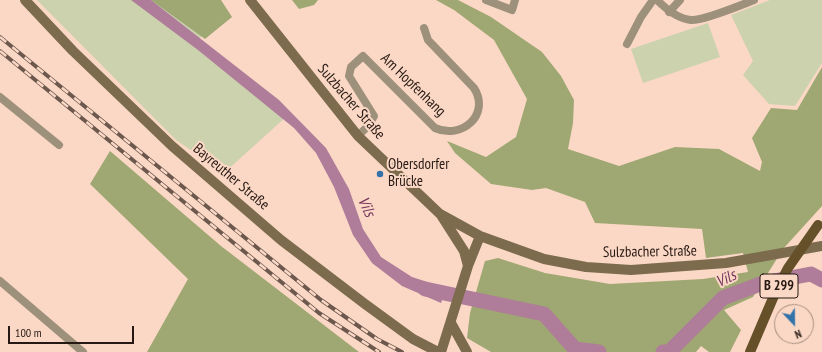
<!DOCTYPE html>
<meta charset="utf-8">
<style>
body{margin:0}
#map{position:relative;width:822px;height:352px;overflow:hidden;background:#fbd8c5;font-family:"PT Sans Narrow",sans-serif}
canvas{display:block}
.north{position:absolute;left:774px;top:304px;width:40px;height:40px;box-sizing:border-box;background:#fbd8c5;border:1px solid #a68c7e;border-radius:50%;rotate:158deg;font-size:11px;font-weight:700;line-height:16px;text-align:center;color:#261913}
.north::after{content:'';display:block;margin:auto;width:14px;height:18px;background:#3373aa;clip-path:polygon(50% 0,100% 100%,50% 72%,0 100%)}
.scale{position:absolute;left:8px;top:326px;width:126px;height:18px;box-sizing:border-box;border:2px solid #261913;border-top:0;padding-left:5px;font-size:12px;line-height:14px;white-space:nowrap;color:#261913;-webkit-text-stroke:3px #fbd8c5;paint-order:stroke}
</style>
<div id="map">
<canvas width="822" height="352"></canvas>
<div class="north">N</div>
<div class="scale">100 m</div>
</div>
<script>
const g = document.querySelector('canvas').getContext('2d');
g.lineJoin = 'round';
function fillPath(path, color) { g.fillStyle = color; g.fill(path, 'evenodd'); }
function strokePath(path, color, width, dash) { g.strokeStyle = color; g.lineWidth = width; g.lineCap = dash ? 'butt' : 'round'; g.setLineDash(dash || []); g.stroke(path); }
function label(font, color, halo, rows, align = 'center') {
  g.font = font + ' "PT Sans Narrow",sans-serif'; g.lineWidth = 4; g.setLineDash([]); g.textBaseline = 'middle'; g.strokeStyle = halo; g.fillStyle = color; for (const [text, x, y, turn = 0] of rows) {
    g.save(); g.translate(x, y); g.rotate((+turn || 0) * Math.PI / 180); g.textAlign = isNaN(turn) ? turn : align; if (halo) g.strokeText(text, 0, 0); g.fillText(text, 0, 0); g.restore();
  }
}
fillPath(new Path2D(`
 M37,0H217L228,15L193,44L287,116L224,173L176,140Z
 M770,0H822V63L795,106L769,104L743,75L753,61L731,15Z
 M708,23L720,57L643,83L631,49Z`), '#ccd1ae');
fillPath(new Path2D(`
 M151,0H221L232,17L205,39Z
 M292,0H318L314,5L299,9Z
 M436,0H458L491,17L542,52L561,76L574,100L573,123L568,149L619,166L675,147L719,149L760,171L762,162L752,138L771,108L797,110L822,67V206L783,249L753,297L724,310L741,330L730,352H709L701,346L696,352H491L467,338L470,313L485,261L498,258L545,273L610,284L703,279L748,272L743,253L706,258L702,229L595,223L585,202L546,188L532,190L491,184L455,153L447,141L486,157L516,137L527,99L494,40L454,10Z
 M110,151L221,246L359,352H147L188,279L90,184Z`), '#9fa772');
fillPath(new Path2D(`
 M131,0H151L279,100L326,148L349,189L363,229L381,257L412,277L446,288L441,303L402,286L372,263L353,235L334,187L316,153L294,128L198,50Z`), '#af7d99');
strokePath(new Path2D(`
 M425,289L544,314L575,349L599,352
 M663,352H669L723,298L763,283L811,274L822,280`), '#af7d99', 15);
strokePath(new Path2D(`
 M486,0L512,10L515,0
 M657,0C666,9 678,19 691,20C703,21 741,5 754,0
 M669,12L680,0
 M627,44L641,17L653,0
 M0,97L59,145
 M358,136L369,125L374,116L349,76L351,67L363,56L435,128C461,140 491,115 474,88L428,40L424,28
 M0,281L83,352`), '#9d917c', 8);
strokePath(new Path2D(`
 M25,0L73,51L172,146L281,240L365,304L413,339L438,352
 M250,0L358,136L440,214L480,236L544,259L586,267L631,270L726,263L822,246
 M441,215L464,251L468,266
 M451,323L467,352
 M441,352L468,266L480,236`), '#7c6b4c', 10);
const rail = new Path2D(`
 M0,37L321,300L377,339L402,352
 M0,51L319,313L379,352`);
strokePath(rail, '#6d584e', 4);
strokePath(rail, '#fbd8c5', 2.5, [8]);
strokePath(new Path2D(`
 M750,352L776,291L788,268L818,225`), '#655029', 10);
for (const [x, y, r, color] of [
 [380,174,4,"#3373aa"]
]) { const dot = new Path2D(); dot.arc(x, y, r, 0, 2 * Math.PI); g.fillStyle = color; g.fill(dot); strokePath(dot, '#fbd8c5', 1.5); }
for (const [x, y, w] of [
 [779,286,38]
]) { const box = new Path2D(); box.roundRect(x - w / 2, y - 12, w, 24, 3); g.fillStyle = '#fbd8c5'; g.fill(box); strokePath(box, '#261913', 1); }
label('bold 14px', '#261913', null, [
 ["B 299",779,286]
]);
label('15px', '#261913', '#fbd8c5', [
 ["Am Hopfenhang",413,85,44],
 ["Sulzbacher Straße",351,102,49],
 ["Bayreuther Straße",231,177,40],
 ["Sulzbacher Straße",650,252,-1]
]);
label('15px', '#261913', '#fbd8c5', [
 ["Obersdorfer",388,165],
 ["Brücke",388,182]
], 'left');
label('italic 16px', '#75355d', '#fbd8c5', [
 ["Vils",366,207,65],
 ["Vils",726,279,-26]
]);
</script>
